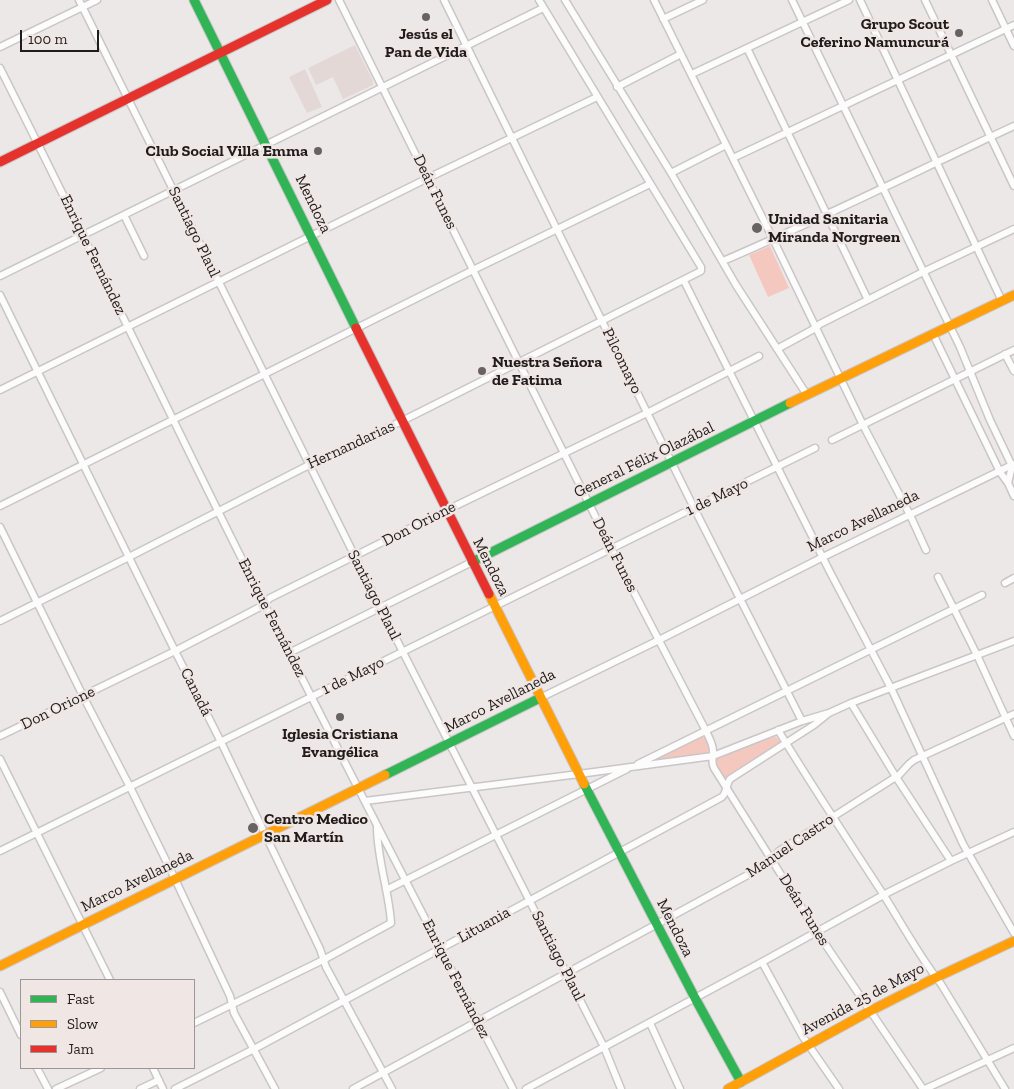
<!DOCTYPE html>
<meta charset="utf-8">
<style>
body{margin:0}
#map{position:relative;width:1014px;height:1089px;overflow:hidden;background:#ede8e8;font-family:"Zilla Slab",serif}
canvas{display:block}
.legend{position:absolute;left:20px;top:979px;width:175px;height:90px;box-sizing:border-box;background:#f0e7e5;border:1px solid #9c9694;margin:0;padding:6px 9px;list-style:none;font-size:15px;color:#1f1c1b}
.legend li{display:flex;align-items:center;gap:10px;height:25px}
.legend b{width:25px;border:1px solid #9c9694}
.scale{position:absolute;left:20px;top:30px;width:79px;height:22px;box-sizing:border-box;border:2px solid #1f1c1b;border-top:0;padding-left:6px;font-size:15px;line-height:18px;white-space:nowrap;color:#1f1c1b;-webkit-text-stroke:4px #f0e7e5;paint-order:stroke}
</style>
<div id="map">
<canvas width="1014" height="1089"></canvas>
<ul class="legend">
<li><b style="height:6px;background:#30b455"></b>Fast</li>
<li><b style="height:6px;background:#ff9f0a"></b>Slow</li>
<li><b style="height:6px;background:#e5322d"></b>Jam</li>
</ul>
<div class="scale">100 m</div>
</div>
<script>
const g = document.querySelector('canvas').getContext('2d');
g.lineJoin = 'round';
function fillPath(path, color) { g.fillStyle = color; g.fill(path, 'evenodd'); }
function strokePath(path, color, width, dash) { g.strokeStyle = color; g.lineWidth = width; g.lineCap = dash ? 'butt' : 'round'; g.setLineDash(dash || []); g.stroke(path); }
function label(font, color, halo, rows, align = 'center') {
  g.font = font + ' "Zilla Slab",serif'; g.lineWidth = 5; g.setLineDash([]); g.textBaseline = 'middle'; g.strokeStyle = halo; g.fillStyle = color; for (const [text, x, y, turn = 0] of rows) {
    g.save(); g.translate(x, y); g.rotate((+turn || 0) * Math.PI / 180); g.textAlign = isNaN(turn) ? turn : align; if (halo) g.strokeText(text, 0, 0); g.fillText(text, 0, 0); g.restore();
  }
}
fillPath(new Path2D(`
 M355,45L373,81V85L343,99L333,77L316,85L308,68Z
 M305,69L322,107L307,113L289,77Z`), '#e3d8d6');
fillPath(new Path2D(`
 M770,246L789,288L768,297L749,255Z
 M700,736L705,738L710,750L709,753L660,759L659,757L660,756Z
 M774,737H776L780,741L778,745L727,780H724L715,764L716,758Z`), '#f4c8bf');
const street = new Path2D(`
 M79,0L380,607L604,1047L621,1089
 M339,0L611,548L706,731C709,738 713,744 713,751C713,758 711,762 714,768L817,932L923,1089
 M444,0L694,508L802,721
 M565,0L671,173L736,285L807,395
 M654,0L773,239L863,425L910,515L926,550
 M792,0L960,347L990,420L1012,466L1008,483
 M860,0L1002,301
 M925,0L1014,186
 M992,0L1014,46
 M663,19L703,0
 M0,47L97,0
 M747,48L868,300
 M0,68C74,215 145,363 218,511C314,705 414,897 513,1089
 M692,74L849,0
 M617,87L681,54
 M733,158L1014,25
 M671,173L726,145
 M124,215L144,256
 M723,261C821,219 917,171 1014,126
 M0,276L543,8
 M684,281L830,572L891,688L963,844L1014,933
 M0,295L175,651L221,742L320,949L326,967L392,1089
 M933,334L1000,472L1008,483L1014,496
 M777,349L812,330L820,324L923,272L1014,229
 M1005,354L1014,371
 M0,390L428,178L597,97
 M832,440L1014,350
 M0,506L473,270L650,184
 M0,527L83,696L130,787L175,879L230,996L234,1013L275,1089
 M938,577L977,655L1014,736
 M1005,583L1014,578
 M0,621L129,557L309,465L402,421L701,271V267L539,0
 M289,653L472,562
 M540,698L659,640L823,557L1014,464
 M851,703L896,777L951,861
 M778,730C812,786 848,840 883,894C902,924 919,956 941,984L1005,1089
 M0,736L175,651L260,607L270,598L447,510L647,413L759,356
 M0,759L110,980
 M638,764L982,595
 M365,801L579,774L713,756L802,721L829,713L851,703L1014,641
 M0,851L311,697L815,448
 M386,890L627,769
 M762,962L803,1037L839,1089
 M0,992L21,1035
 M194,1023L323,960L391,923C389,891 377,859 377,827
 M650,1023L680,1089
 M37,1068L48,1089
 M153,1068L163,1089
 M56,1089L101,1068
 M140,1089L159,1080
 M175,1089L254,1049L722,797C727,792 726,785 730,779L814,725L829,713
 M353,1089L766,865L779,851L899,775L909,764L914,760L1014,714
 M526,1089L762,962L889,892L951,861L1014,832
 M925,1089L1014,1048`);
const fast = new Path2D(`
 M194,0L356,328
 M472,562L790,403
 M385,775L540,698
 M584,784L695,998L741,1082`);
const slow = new Path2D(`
 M790,403L1014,295
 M489,594L584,784
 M0,966L385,775
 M728,1089L870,1011L935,978L1014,941`);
const jam = new Path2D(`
 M0,162L327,0
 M356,328L489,594`);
strokePath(street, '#cac6c6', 9);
strokePath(fast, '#cac6c6', 11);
strokePath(slow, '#cac6c6', 11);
strokePath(jam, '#cac6c6', 11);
strokePath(street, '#fcfcfc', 6);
strokePath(fast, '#30b455', 9);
strokePath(slow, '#ff9f0a', 9);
strokePath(jam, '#e5322d', 9);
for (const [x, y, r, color] of [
 [426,17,5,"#676363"],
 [959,33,5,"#676363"],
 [318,151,5,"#676363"],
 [757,228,6,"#676363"],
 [482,371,5,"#676363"],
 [340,717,5,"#676363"],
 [253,828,6,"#676363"]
]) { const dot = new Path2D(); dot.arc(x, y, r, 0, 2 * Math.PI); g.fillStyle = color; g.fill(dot); strokePath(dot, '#f0e7e5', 2); }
label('bold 16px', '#1f1c1b', '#f0e7e5', [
 ["Grupo Scout",949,24,"right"],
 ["Ceferino Namuncurá",949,42,"right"],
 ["Jesús el",426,34,"center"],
 ["Pan de Vida",426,52,"center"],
 ["Club Social Villa Emma",308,151,"right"],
 ["Unidad Sanitaria",768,219],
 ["Miranda Norgreen",768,237],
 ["Nuestra Señora",492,362],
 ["de Fatima",492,380],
 ["Iglesia Cristiana",340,734,"center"],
 ["Evangélica",340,752,"center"],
 ["Centro Medico",264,819],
 ["San Martín",264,837]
], 'left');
label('16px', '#1f1c1b', '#f0e7e5', [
 ["Deán Funes",435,192,64],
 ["Mendoza",313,204,64],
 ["Santiago Plaul",194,232,64],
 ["Enrique Fernández",93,255,64],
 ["Pilcomayo",622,361,64],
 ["Hernandarias",351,445,-25],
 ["General Félix Olazábal",644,460,-26],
 ["1 de Mayo",717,497,-26],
 ["Marco Avellaneda",863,521,-26],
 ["Don Orione",419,524,-27],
 ["Deán Funes",615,555,63],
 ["Mendoza",491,567,63],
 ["Santiago Plaul",374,595,63],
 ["Enrique Fernández",272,618,63],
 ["1 de Mayo",353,676,-26],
 ["Canadá",196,692,63],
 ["Marco Avellaneda",500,701,-27],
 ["Don Orione",58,708,-26],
 ["Manuel Castro",790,846,-34],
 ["Marco Avellaneda",137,881,-26],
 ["Deán Funes",804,910,58],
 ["Lituania",484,925,-29],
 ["Mendoza",675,928,63],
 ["Santiago Plaul",558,956,63],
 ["Enrique Fernández",456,979,63],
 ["Avenida 25 de Mayo",863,999,-28]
]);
</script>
